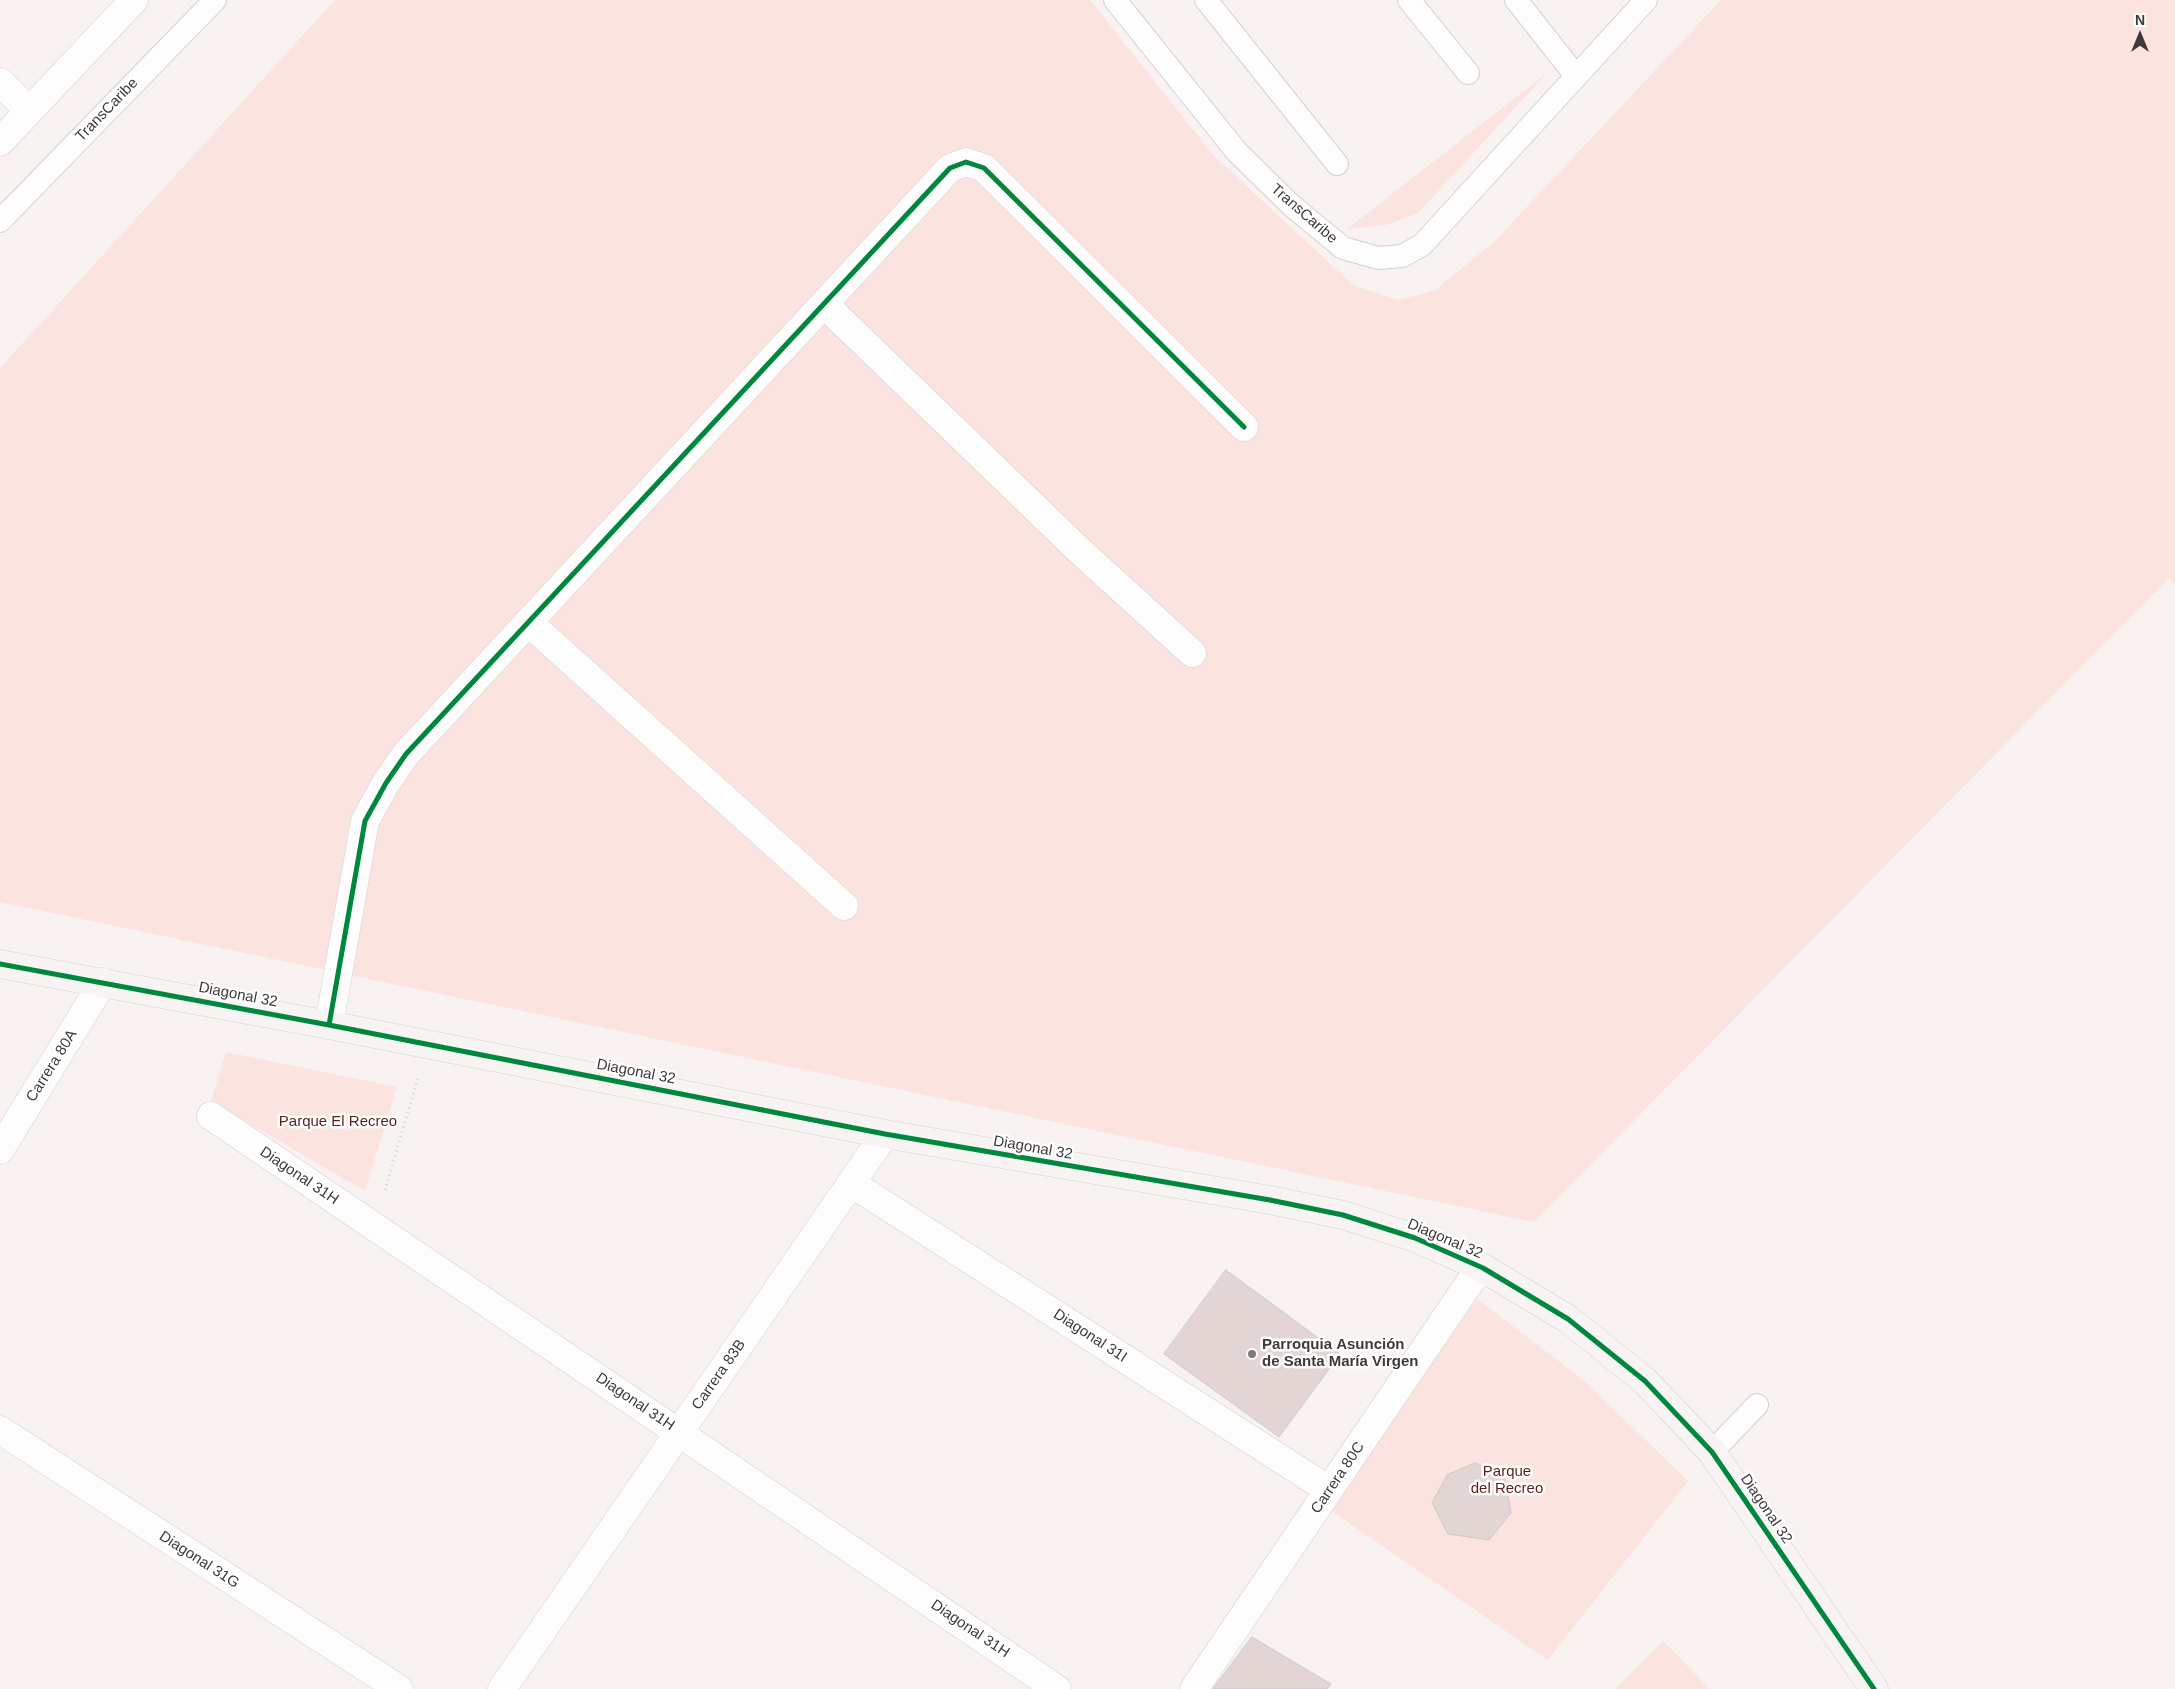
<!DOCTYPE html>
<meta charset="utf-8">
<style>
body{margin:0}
#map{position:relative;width:2175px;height:1689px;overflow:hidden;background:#f8f2f0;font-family:Arial,sans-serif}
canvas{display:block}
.north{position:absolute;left:2115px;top:10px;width:50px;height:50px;-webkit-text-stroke:4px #fff;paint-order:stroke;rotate:0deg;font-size:14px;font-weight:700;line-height:20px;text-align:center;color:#3f3a3a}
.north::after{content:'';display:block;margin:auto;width:18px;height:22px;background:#3f3a3a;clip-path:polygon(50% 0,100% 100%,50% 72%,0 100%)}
</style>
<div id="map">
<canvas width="2175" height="1689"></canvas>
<div class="north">N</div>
</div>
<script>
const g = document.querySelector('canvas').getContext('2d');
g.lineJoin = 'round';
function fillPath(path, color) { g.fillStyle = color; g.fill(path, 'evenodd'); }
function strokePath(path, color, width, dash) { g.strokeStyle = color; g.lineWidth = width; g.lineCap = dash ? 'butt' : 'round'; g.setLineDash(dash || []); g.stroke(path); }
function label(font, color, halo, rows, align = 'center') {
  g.font = font + ' Arial,sans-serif'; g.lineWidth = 5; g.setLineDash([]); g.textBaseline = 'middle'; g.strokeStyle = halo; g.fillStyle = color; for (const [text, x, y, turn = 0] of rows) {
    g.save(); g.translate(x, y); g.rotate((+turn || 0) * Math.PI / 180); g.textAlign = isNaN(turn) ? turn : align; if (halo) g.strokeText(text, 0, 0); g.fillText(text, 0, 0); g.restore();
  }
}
fillPath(new Path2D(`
 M335,0H1090L1214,156L1353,285L1398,300L1434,291L1493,243L1721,0H2175V584L2169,578L1534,1222L0,902V368Z
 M1547,73L1418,213L1386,225L1347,229Z
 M226,1052L397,1087L365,1191L211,1101Z
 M1477,1299L1582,1379L1688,1481L1548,1660L1330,1510Z
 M1663,1641L1710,1689H1615Z`), '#fbe3df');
const building = new Path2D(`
 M1226,1270L1340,1354L1279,1437L1164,1354Z
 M1476,1463L1505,1479L1511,1513L1489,1540L1448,1534L1432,1503L1447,1475Z
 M1252,1637L1331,1684L1327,1689H1213Z`);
fillPath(building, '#e2d5d3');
strokePath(building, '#cec9c7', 1);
const lane = new Path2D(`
 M1115,0L1237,152L1291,205L1343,248L1378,258L1402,256L1422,245L1646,0
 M1206,0L1337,164
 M1409,0L1468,73
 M1516,0L1576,76
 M0,221L215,0
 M1712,1452L1757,1405`);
const street = new Path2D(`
 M0,82L29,111
 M0,142L134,0
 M824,304L1081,552L1192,653
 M528,622L844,906
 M329,1025L365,821L386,783L406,754L950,168L966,162L984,168L1244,427
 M211,1116L1057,1689
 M0,1150L103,982
 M851,1183L1329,1490
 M0,1430L399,1689
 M502,1689L885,1134
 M1194,1689L1470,1282L1483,1268`);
const secondary = new Path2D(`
 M0,964L329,1025L885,1134L1270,1200L1343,1215L1415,1238L1483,1268L1568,1319L1645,1381L1712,1452L1874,1689`);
strokePath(lane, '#d4cfce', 24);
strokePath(street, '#d4cfce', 29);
strokePath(secondary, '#d4cfce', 29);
strokePath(new Path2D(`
 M385,1190L418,1078`), '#d5d2d2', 3, [1, 4]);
strokePath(lane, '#fefdfd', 22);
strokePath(street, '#fefdfd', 28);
strokePath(secondary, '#f7f4f3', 28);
strokePath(new Path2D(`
 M0,964L329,1025L885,1134L1270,1200L1343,1215L1415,1238L1483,1268L1568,1319L1645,1381L1712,1452L1874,1689
 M329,1025L365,821L386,783L406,754L950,168L966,162L984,168L1244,427`), '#00873e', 5);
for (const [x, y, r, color] of [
 [1252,1354,5,"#807a7a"]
]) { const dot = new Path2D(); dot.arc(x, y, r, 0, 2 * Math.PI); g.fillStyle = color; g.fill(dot); strokePath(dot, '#fff', 2); }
label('15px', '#3f3a3a', '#fff', [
 ["TransCaribe",107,110,-46],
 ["TransCaribe",1304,214,41],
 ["Diagonal 32",238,995,11],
 ["Carrera 80A",52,1066,-58],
 ["Diagonal 32",636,1072,11],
 ["Diagonal 32",1033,1148,10],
 ["Diagonal 31H",299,1176,34],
 ["Diagonal 32",1445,1239,23],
 ["Diagonal 31I",1090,1336,33],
 ["Carrera 83B",719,1375,-55],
 ["Diagonal 31H",635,1402,34],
 ["Carrera 80C",1338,1478,-56],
 ["Diagonal 32",1766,1509,56],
 ["Diagonal 31G",199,1560,33],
 ["Diagonal 31H",970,1629,34]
]);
label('15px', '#5d1f18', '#fff', [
 ["Parque El Recreo",338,1122],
 ["Parque",1507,1472],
 ["del Recreo",1507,1489]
]);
label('bold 15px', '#3f3a3a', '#fff', [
 ["Parroquia Asunción",1262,1345],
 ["de Santa María Virgen",1262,1362]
], 'left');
</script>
